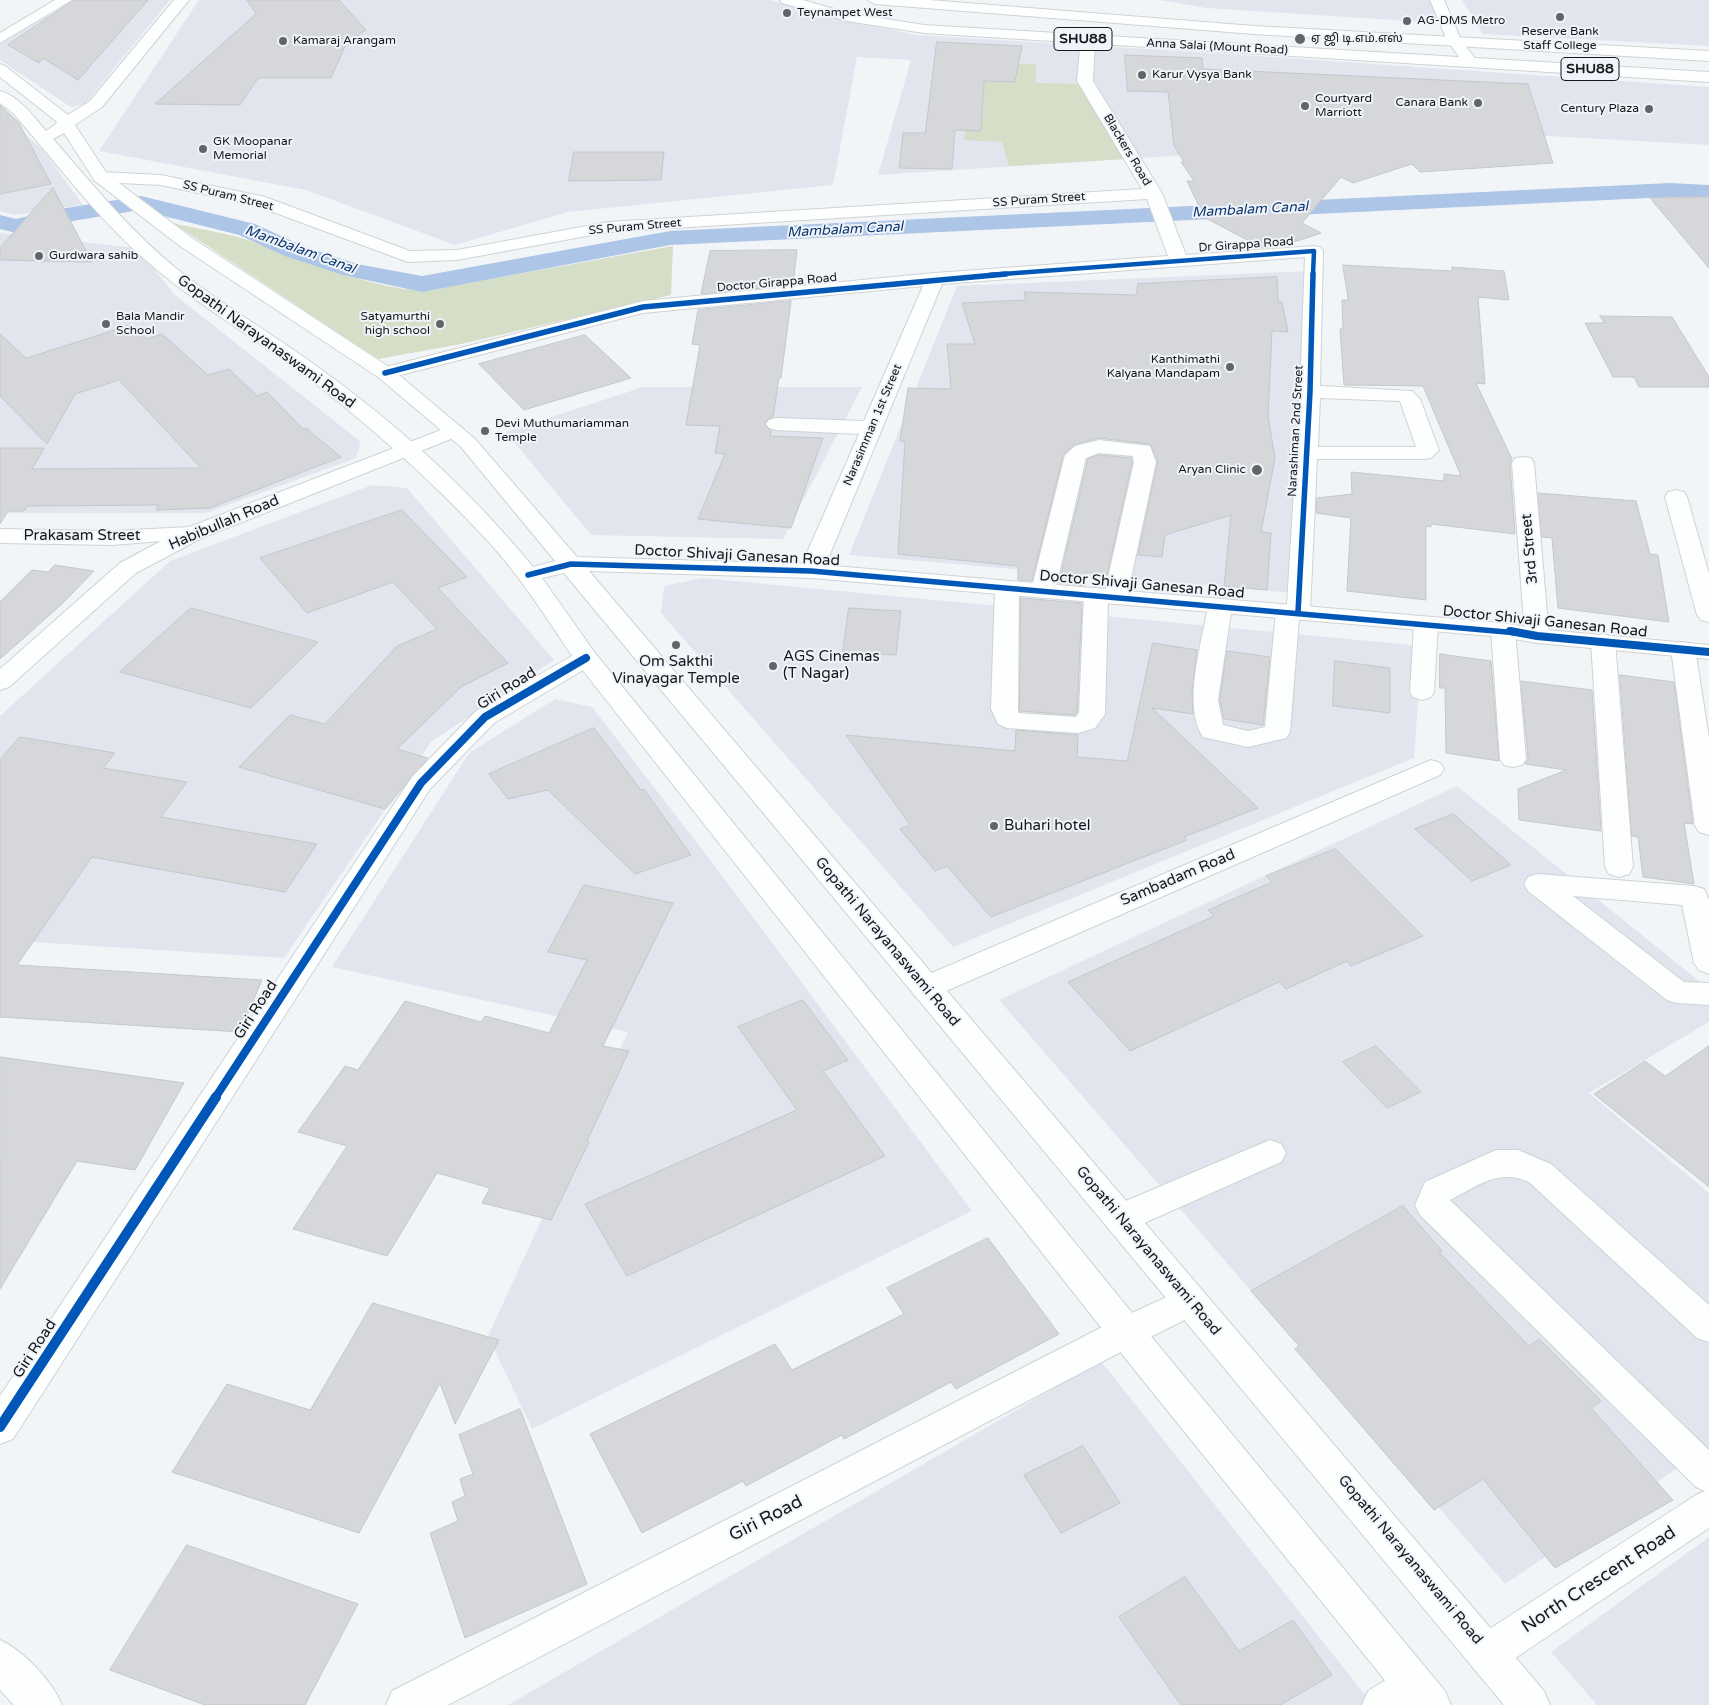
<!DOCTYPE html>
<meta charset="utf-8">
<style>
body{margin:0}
canvas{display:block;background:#f2f5f8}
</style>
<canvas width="1709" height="1705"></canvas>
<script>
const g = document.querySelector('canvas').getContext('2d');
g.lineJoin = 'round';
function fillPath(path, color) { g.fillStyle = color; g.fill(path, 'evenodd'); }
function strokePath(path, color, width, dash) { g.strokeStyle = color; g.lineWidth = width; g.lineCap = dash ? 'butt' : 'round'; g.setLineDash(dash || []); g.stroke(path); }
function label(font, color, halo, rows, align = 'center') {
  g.font = font + ' "Varela Round","Noto Sans Tamil",sans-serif'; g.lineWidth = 4; g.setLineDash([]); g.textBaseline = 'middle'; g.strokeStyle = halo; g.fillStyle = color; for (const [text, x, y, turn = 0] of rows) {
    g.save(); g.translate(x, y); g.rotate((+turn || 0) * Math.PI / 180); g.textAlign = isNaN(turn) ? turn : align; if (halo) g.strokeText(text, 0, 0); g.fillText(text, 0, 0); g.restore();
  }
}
fillPath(new Path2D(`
 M78,0H170L85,104L71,107L0,60V41Z
 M199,0H771L817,14L917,35L1228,54L1709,87V145L1512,134L878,175L911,60L857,57L833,185L568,212L455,245L306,190L99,151Z
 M1159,0H1430L1441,23L1206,8Z
 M1462,0H1709V46L1483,34Z
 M0,111L43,150L83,205L15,215L0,211Z
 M0,233L137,248L175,295L361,442L356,458L206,513H0Z
 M1309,271L1306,594L849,555L957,286Z
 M643,387H862L783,539L591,535L506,432Z
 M372,485L407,488L554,660L431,742L284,958L0,940V716L170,561Z
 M702,578L1422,646L1414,758L953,947L661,613L664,586Z
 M555,699L592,707L708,857L972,1211L532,1429L488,1336L628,1032L332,967L469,753Z
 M1457,786L1709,989V1022L1589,1093L1709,1193V1447L1505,1584L999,1000Z
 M1101,1361L1373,1705H508Z
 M1709,1537V1705H1597L1551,1652Z`), '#e1e5ee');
fillPath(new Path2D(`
 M1015,64H1036V83L1082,84L1126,159L1009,166L1002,142L964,140L965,131L981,129L984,91L977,74Z
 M173,223C197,229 223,232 248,240C306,259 363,287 424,291L673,246L671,295L461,344L378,359Z`), '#d5dec6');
fillPath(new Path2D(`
 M1670,183L1709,185V199L1670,197L670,245L422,292L343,275L285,256L239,235L140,210L54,224L16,233L0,229V215L16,219L54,210L141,196L255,224L303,246L357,264L422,276L670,231Z`), '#adc6e7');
const building = new Path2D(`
 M74,0H148L78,80L43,58L39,63L8,45Z
 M247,0H339L366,30L347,42L331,78H258L240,105L155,104L256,14Z
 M937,42L1022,46L1015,82L984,81L981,131L955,130L952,169L899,168L903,133H925Z
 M1125,55L1202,58L1203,69L1528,84L1553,163L1420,172L1412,164L1353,183L1341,177L1302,223L1321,233L1282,246L1262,248L1204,217L1187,181H1194L1181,162H1184L1174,146L1168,92L1128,91Z
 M0,105L19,123L51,184L0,194Z
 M574,152H664L661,180L569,181Z
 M53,188L92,262L0,260V248Z
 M1709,197V268L1650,198Z
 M797,250L793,285L701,294L710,251Z
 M1343,265L1452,271V267L1504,271L1509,300L1478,297L1485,384L1476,383L1512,459L1510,463L1515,534L1431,524V527L1426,526V600L1347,591L1351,518L1316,513L1317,498L1352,494L1351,472L1444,481V474L1461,476L1423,386L1344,385L1340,329H1343L1342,300H1348Z
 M1277,277L1278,302H1282L1288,332L1272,331L1268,416L1275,458L1261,532L1271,533L1267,590L1224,586L1231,515L1165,535L1162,557L1138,555L1158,461L1150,444L1099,438L1075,444L1063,455L1032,581L1018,580V566L898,554L905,442L900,441L908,388L951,389L947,344H975L962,303L1026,300L1024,292L1136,295L1138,284Z
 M791,301L781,378H779L773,417L768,419L764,424L771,431L770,436L823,438L791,528L698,519L725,454L715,453L720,426L686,425L700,345L692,344L698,310Z
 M1600,316L1672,317L1709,377V387H1639L1634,377H1613L1585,323H1604Z
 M131,325L147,339L162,334L208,375L229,369L257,396L267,392L303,429L306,428L341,457L210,508L156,510L159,505L27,506L24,511H8L0,524V448H44L32,469L201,468L119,380L75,394L47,444L0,396V334L26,358Z
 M585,335L631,378L524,410L479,364Z
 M1099,455L1131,458L1132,462L1107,575L1086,572L1085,586L1059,583L1088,459Z
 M1538,493L1636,501L1650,554L1658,555L1669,622L1558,608L1552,538L1542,537Z
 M402,510L467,577L438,588L508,663L461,687L397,749L428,758L385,809L239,767L290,715L325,724L397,646L437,629L393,582L307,613L260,558Z
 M55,565L94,571L62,604L0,659V602L32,570L48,572Z
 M1021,598L1082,603L1077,712L1075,715L1020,711Z
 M191,608L318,642L251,708L120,672Z
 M849,608L901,611L896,655L843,652Z
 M1153,643L1197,650L1192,691L1193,714L1152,708L1258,808L1184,837L1187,840L991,917L947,866L935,871L900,829L910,825L846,735L1015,751L1016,730L1078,735L1077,757L1127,761Z
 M1227,651L1270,657L1263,725L1224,719L1220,700Z
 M1440,654L1491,661L1499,761L1446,753L1445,688H1440Z
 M1335,661L1390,668V713L1333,706Z
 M1620,675L1674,682L1693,824L1684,823L1694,884L1643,877L1638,837L1632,836Z
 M1521,681L1592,690L1601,831L1519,820L1518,789L1566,770L1525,764L1528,759Z
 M594,728L641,790L644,789L691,855L635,874L548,790L508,799L489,774Z
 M20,737L115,753L103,768L187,782L161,817L317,844L285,892L92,857L17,965L262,980L240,1032L0,1017V760Z
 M1454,814L1467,826L1511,865L1472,881L1415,829Z
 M1336,849L1423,936L1351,966L1347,961L1286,989L1279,982L1130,1051L1068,982L1214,916L1208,910L1272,882L1266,876Z
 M584,885L673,903L603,1046L629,1051L587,1141L589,1142L551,1220L482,1203L490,1188L437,1173L387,1256L293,1229L347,1146L298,1132L345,1066L358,1070L405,1001L481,1022L485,1016L549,1033L587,960L548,952Z
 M803,1000L848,1060L823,1071L885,1156L627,1276L585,1204L797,1110L738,1027Z
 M1376,1046L1421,1092L1387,1108L1343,1062Z
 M1709,1046V1187L1594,1094L1645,1061L1665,1076Z
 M0,1057L184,1083L135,1170L77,1161L0,1289Z
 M1403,1206L1442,1251L1439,1252L1529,1346L1539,1339L1601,1401L1591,1408L1673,1500L1555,1568L1483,1479L1434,1510L1295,1349L1299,1346L1251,1291Z
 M988,1238L1059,1334L956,1389L951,1382L844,1439L842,1435L746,1486L743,1481L642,1533L590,1434L775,1344L792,1370L904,1314L887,1288Z
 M373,1303L499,1340L455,1424L440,1383L359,1533L172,1472L227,1384L310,1410Z
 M520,1409L587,1584L465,1638L430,1533L458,1521L452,1502L465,1496L460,1479L473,1474L459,1435Z
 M1083,1446L1120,1503L1061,1533L1024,1475Z
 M187,1545L358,1604L305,1705H205L110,1670Z
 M1185,1577L1239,1651L1293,1620L1332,1675L1280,1705H1181L1119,1617Z`);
fillPath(building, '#d5d7da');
strokePath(building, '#c5c7ca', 1);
const street = new Path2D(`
 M55,0H72L0,43V33Z
 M1430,0H1444L1461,40L1478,62L1475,65H1465L1447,40Z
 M1088,35L1095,39L1093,81L1162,193L1186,255L1314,246L1320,247L1323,251L1320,386L1412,391L1420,399L1439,450L1431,458L1423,459H1317L1310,612L1306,617L1299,619L1290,732L1286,738L1248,747L1203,737C1182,705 1202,642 1208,606L1212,601L1220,599L1228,601L1232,606L1218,700L1223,725L1248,731L1265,727L1276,611L1280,606L1287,604L1300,392L1305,257L942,284L823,571L819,576L811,578L803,576L799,571L859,434L776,430L769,428L766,424L769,420L776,418L864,421L923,286L643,313L385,379L378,377L375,373L378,369L643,301L935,273L1168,256L1147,199L608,232L457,260L408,262L254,205L161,185L101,182L95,181L93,177L95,173L101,172L161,175L265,197L410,251L457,250L608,222L1142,189L1077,81L1081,39ZM1320,398L1400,401L1416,447H1318Z
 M454,425L461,427L464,431L461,435L202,538L136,573L9,687L0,690V669L120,563L161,541L113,545L0,543V529L113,531L189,527Z
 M1099,440L1150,446L1156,462L1127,597L1123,602L1115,604L1108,602L1105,714L1095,728L1078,733L1007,728L998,724L991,709L995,588L999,583L1007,581L1015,583L1019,588L1018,713L1076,717L1079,713L1084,595L1088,590L1096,588L1105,591L1134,462L1133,456L1099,453L1086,458L1055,591L1051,596L1043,598L1035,596L1031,591L1065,455L1075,446Z
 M1523,457L1531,458L1534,463L1549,636L1546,641L1537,643L1528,641L1525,636L1512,463L1515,458Z
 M1676,490L1684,492L1687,497L1709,574V622L1701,620L1697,615L1665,497L1668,492Z
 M1426,617L1434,619L1438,624L1434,692L1431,697L1422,700L1413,697L1410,692L1414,624L1418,619Z
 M1503,623L1511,625L1515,630L1526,759L1522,765L1513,767L1504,765L1500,759L1491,630L1495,625Z
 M1603,634L1612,636L1615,641L1633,867L1629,874L1619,877L1609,874L1605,867L1591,641L1594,636Z
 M1683,642L1692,644L1695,649L1709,738V835L1699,832L1695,826L1671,649L1674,644Z
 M586,651L595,653L598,658L595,663L494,723L430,789L13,1439L0,1444V1396L412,777L476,711L577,653Z
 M1431,760L1440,763L1444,769L1440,775L935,996L925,999L915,996L910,988L915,980Z
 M1538,874L1694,886L1704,889L1709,900V974L1699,970L1694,963L1682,905L1573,896L1684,982L1709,983V1005L1677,1003L1667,1000L1528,891L1524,884L1528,877Z
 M1270,1140L1281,1144L1286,1153L1281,1162L1133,1228L1121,1232L1109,1228L1104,1218L1109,1208Z
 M1496,1150H1518L1551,1164L1709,1305V1342L1697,1338L1529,1182C1498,1168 1478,1186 1450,1200L1709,1450V1528L1502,1667L1488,1673L1474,1667L1468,1653L1474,1639L1696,1495L1705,1491L1696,1487L1420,1215L1415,1205L1425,1182Z
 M1191,1286L1203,1291L1208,1301L1203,1311L1138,1343L448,1705H386L392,1691L1114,1321Z
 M0,1640C23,1650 53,1682 62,1705H14L0,1690Z
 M1414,1665L1428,1671L1434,1685L1428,1699L1419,1705H1362L1368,1691L1400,1671Z`);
const secondary = new Path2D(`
 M174,0H189L102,107L75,125L107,174L192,238L392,369L475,439L577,557L811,564L1503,623L1537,629L1709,645V659L1537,643L1503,637L811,578L589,571L1544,1691L1550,1705H1504L564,573L542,578L595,653L1159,1346L1445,1691L1451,1705H1405L1133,1368L577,663C548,621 521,576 485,538C435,484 379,434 321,388C262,341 196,306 141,256C94,214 55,161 13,113L0,103V91C19,96 33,116 46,131L57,123L56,121L0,77V64L5,66L68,115L90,101ZM64,133L95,181L180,246L378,377L461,447L555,561L533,567C475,496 407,433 333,378C287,343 236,314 190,279C137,240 96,188 53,139Z`);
const primary = new Path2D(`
 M780,0H803L848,13L924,25L1709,72V82L924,33L847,21L782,3Z
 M868,0H929L1254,26L1709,51V61L1254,34L875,4Z`);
strokePath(street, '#d0d2d4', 2);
strokePath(secondary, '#d0d2d4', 2);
strokePath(primary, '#d0d2d4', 2);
fillPath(street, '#fdfefe');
fillPath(secondary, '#fdfefe');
fillPath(primary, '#fdfefe');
strokePath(new Path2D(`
 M989,275L1314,251L1313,275`), '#0057b8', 4.5);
strokePath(new Path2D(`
 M385,373L643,307L1006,274
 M528,575L571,564L811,571L1518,633
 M1298,612L1310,392L1313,274`), '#0057b8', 5.5);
strokePath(new Path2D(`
 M1510,631L1537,636L1709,652
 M215,1098L421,783L485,717L586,658`), '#0057b8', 8);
strokePath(new Path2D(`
 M0,1427L216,1097`), '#0057b8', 10);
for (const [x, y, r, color] of [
 [787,13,5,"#626567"],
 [1560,17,5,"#626567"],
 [1407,21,5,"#626567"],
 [1300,39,6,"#626567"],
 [283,41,5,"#626567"],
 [1142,75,5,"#626567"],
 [1478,103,5,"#626567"],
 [1305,106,5,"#626567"],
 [1649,109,5,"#626567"],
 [203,149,5,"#626567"],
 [39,256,5,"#626567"],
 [106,324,5,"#626567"],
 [440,324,5,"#626567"],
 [1230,367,5,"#626567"],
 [485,431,5,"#626567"],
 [1257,470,6,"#626567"],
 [676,645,5,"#626567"],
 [773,666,5,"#626567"],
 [994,826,5,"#626567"]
]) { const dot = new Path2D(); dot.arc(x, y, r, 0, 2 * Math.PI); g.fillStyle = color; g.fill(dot); strokePath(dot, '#f0f4fa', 2); }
label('12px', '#151719', '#f0f4fa', [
 ["Teynampet West",797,13],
 ["AG-DMS Metro",1417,21],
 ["Reserve Bank",1560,32,"center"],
 ["Staff College",1560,46,"center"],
 ["ஏ ஜி டி.எம்.எஸ்",1311,39],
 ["Kamaraj Arangam",293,41],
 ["Karur Vysya Bank",1152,75],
 ["Courtyard",1315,99],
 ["Marriott",1315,113],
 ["Canara Bank",1468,103,"right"],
 ["Century Plaza",1639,109,"right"],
 ["GK Moopanar",213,142],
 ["Memorial",213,156],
 ["Gurdwara sahib",49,256],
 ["Bala Mandir",116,317],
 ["School",116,331],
 ["Satyamurthi",430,317,"right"],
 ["high school",430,331,"right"],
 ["Kanthimathi",1220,360,"right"],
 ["Kalyana Mandapam",1220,374,"right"],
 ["Devi Muthumariamman",495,424],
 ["Temple",495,438],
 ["Aryan Clinic",1246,470,"right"]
], 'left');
label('12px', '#151719', '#f0f4fa', [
 ["Anna Salai (Mount Road)",1217,47,3],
 ["Blackers Road",1127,150,59],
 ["SS Puram Street",228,196,14],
 ["SS Puram Street",1039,200,-4],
 ["SS Puram Street",635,227,-5],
 ["Dr Girappa Road",1246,245,-4],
 ["Doctor Girappa Road",777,283,-5],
 ["Narasimman 1st Street",873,425,-67],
 ["Narashiman 2nd Street",1296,431,-87]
]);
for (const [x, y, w] of [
 [1083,39,58],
 [1590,69,58]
]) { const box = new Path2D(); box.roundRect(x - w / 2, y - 11.5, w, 23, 4); g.fillStyle = '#f0f4fa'; g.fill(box); strokePath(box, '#151719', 1); }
label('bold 14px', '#151719', null, [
 ["SHU88",1083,39],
 ["SHU88",1590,69]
]);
label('italic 14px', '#0b376e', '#f0f4fa', [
 ["Mambalam Canal",1250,210,-3],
 ["Mambalam Canal",845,230,-3],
 ["Mambalam Canal",300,250,20]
]);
label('15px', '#151719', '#f0f4fa', [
 ["Gopathi Narayanaswami Road",266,342,36],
 ["Habibullah Road",224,523,-23],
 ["Prakasam Street",82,536],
 ["3rd Street",1530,549,-95],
 ["Doctor Shivaji Ganesan Road",737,556,3],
 ["Doctor Shivaji Ganesan Road",1142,585,5],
 ["Doctor Shivaji Ganesan Road",1545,622,6],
 ["Giri Road",507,689,-32],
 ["Sambadam Road",1178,878,-23],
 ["Gopathi Narayanaswami Road",887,942,50],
 ["Giri Road",256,1010,-57],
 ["Gopathi Narayanaswami Road",1148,1251,50],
 ["Giri Road",35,1349,-57],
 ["Gopathi Narayanaswami Road",1410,1560,50]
]);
label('15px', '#151719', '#f0f4fa', [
 ["AGS Cinemas",783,657],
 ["(T Nagar)",783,674],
 ["Om Sakthi",676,662,"center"],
 ["Vinayagar Temple",676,679,"center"],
 ["Buhari hotel",1004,826]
], 'left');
label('18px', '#151719', '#f0f4fa', [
 ["Giri Road",766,1519,-27],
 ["North Crescent Road",1599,1580,-33]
]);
</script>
